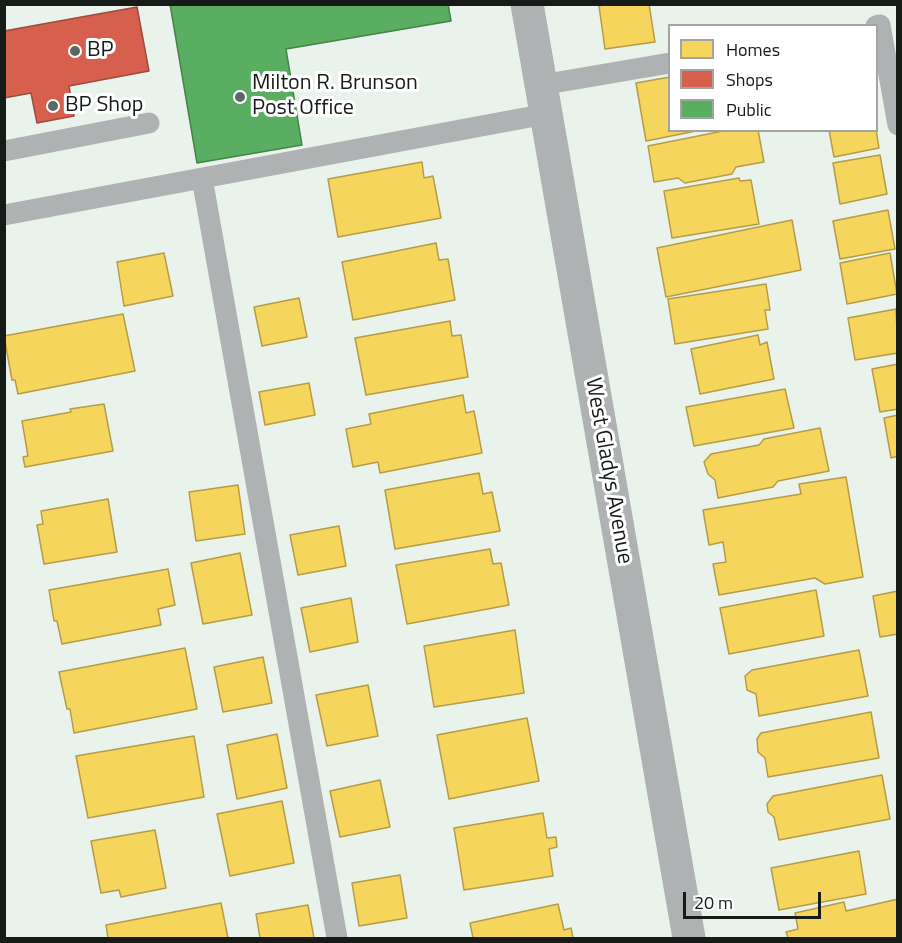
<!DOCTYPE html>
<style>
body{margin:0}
#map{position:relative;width:902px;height:943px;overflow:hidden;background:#eaf2ec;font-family:"Titillium Web",sans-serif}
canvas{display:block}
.frame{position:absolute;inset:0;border:6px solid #161b17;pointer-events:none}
.legend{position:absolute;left:668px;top:24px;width:210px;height:108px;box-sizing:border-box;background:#fff;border:2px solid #a2a4a2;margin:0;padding:8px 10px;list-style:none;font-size:18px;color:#161b17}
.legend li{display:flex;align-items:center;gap:12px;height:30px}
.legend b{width:30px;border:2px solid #a2a4a2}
.scale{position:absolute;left:683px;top:892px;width:138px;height:27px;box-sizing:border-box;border:3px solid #161b17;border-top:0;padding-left:8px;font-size:18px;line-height:21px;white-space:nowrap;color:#161b17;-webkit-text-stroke:4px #fff;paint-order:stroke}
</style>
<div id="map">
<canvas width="902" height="943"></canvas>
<div class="frame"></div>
<ul class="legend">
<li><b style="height:16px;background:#f6d55c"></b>Homes</li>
<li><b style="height:16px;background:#d6604d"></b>Shops</li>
<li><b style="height:16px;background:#5aae61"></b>Public</li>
</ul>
<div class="scale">20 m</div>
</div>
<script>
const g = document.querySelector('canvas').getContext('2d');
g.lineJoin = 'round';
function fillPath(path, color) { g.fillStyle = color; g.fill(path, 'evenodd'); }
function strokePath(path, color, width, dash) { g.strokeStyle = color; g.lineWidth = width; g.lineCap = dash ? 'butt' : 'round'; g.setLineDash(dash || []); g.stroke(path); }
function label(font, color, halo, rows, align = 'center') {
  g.font = font + ' "Titillium Web",sans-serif'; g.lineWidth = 6; g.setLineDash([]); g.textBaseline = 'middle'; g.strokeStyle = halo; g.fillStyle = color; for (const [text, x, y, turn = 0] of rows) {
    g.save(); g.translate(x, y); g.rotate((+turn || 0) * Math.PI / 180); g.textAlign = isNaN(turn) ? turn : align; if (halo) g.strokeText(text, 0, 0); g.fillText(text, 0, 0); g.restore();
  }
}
const homes = new Path2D(`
 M607,4H649L655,42L605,49L599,6Z
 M670,77V130H701L646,141L636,83Z
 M728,130H758L764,162L736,167L732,174L685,183L678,178L654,182L648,146Z
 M829,130H876L879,148L834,157Z
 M880,155L887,194L840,204L833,163Z
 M422,162L424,178L433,176L441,218L338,237L328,179Z
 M739,178L740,181L751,180L759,224L672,238L664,191Z
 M888,210L895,249L840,259L833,221Z
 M792,220L801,270L666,297L657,248Z
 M436,243L439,260L448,259L455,300L353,320L342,262Z
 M164,253L173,296L124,306L117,262Z
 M890,253L897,294L847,304L840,263Z
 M766,284L770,310H765L768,329L675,344L668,299Z
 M299,298L307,337L262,346L254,307Z
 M896,309L898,353L855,360L848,318Z
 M123,314L135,371L18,394L15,380H12L4,336Z
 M450,321L452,336L461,335L468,377L366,395L355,338Z
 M758,335L760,345L767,342L774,379L700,394L691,349Z
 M898,364V409L880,412L872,369Z
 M309,383L315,415L265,425L259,392Z
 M785,389L794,428L694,446L686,407Z
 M463,395L466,413L474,411L482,453L380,473L378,462L353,467L346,429L371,424L369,414Z
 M104,404L113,451L25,467L23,457L28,456L22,421L71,412L70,409Z
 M898,415V456L891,458L884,418Z
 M820,428L829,471L778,481L773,487L718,498L715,480L708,474L704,462L711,454L759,445L764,439Z
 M479,473L483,494L492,492L500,531L395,549L385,490Z
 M846,477L863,577L825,584L815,578L719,595L713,564L726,562L723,542L709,545L703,510L801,494L799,484Z
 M238,485L245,534L196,541L189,492Z
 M108,499L117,552L44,564L37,525L43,524L41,511Z
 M339,526L346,566L298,575L290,535Z
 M490,549L493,564L501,563L509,605L407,624L396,565Z
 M240,553L252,615L203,624L191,563Z
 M168,569L175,605L158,609L161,625L62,644L57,621H54L49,590Z
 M816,590L824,636L729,654L720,608Z
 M898,591V634L880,637L873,596Z
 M351,598L358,642L310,652L301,608Z
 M515,630L524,693L434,707L424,646Z
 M185,648L197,709L74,733L70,709H67L59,672Z
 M859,650L868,696L759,716L756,694L747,690L745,676L752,670Z
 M263,657L272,703L223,712L214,667Z
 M368,685L378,736L327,746L316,695Z
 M871,712L879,758L768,777L765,758L758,752L757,739L761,733Z
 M527,718L539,781L449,799L437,735Z
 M277,734L287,788L237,799L227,745Z
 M194,736L204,797L88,818L76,756Z
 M882,775L890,819L779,840L774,817L768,812L767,804L773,796Z
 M380,780L390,827L340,837L330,791Z
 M282,801L294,863L230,876L217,814Z
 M543,813L547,838L556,837L557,847L549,849L553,876L464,890L454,828Z
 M155,830L166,888L121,897L119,890L101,893L91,841Z
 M859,851L866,894L779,910L771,868Z
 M400,875L407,918L359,926L352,883Z
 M898,899V938H788L786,932L798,929L795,913L844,902L846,911Z
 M221,903L228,938H108L106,925Z
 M558,904L564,930L571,928L573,938H473L470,923Z
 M308,905L314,938H260L256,914Z`);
fillPath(homes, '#f6d55c');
strokePath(homes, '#b39d47', 1.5);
const shops = new Path2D(`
 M137,7L149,71L69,86L74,116L37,123L31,93L4,98V31Z`);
fillPath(shops, '#d6604d');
strokePath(shops, '#9c4b3d', 1.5);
const public = new Path2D(`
 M170,4H448L451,21L286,49L302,145L197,163Z`);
fillPath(public, '#5aae61');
strokePath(public, '#46824b', 1.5);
strokePath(new Path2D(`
 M876,26L880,25L898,125
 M541,85L670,63
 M4,151L149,123
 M202,178L337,938
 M4,215L546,114`), '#afb2b2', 21);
strokePath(new Path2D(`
 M527,4L689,938`), '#afb2b2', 33);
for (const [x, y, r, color] of [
 [75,51,6,"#606662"],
 [240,97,6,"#606662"],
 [53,106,6,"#606662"]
]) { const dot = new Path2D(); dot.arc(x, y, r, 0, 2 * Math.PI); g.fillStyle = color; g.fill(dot); strokePath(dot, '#fff', 2); }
label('22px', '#161b17', '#fff', [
 ["BP",87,51],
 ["Milton R. Brunson",252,84],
 ["Post Office",252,109],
 ["BP Shop",65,106]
], 'left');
label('22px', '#161b17', '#fff', [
 ["West Gladys Avenue",608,471,80]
]);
</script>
